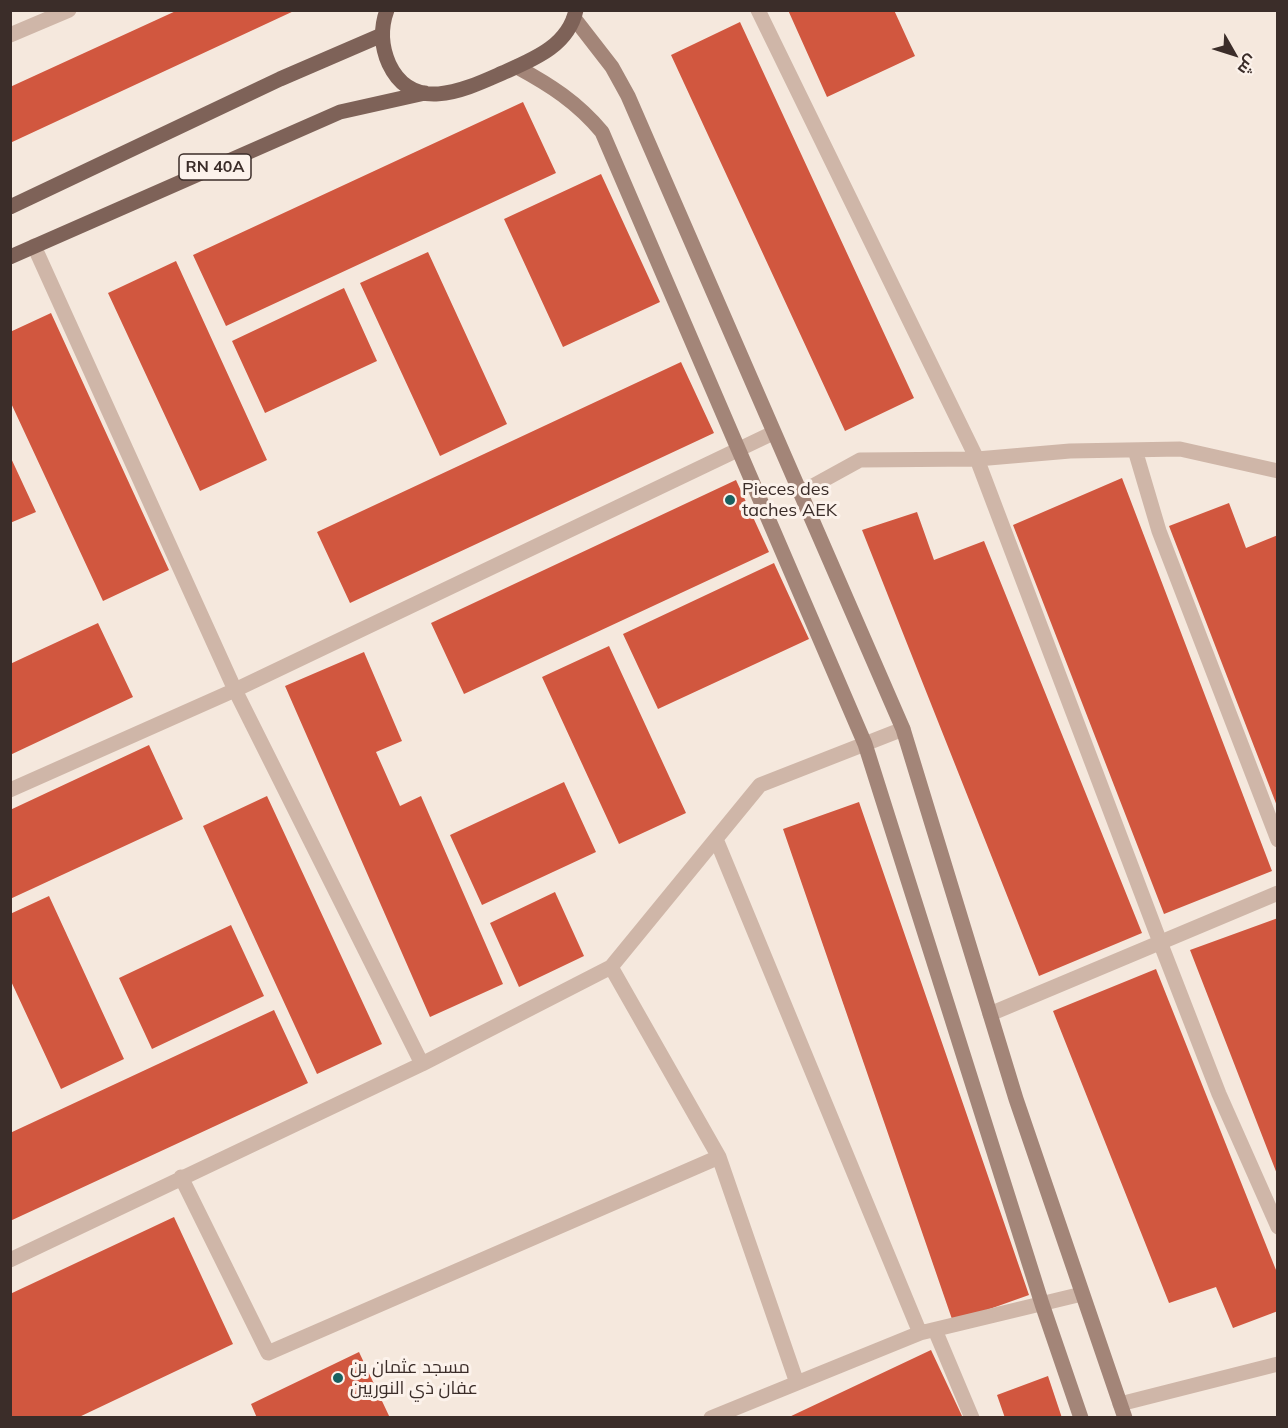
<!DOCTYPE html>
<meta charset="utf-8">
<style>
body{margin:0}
#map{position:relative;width:1288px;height:1428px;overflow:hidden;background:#f5e8dd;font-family:Mulish,Cairo,sans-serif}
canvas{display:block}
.frame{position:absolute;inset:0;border:12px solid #3b2d29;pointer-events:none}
.north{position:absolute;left:1204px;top:24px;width:60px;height:60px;-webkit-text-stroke:4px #fcf2eb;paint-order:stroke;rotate:129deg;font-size:16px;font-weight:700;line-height:24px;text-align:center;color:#3b2d29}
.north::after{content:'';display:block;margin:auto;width:21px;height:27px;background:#3b2d29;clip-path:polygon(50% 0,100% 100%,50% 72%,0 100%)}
</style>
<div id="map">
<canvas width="1288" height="1428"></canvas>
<div class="frame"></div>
<div class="north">ش</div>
</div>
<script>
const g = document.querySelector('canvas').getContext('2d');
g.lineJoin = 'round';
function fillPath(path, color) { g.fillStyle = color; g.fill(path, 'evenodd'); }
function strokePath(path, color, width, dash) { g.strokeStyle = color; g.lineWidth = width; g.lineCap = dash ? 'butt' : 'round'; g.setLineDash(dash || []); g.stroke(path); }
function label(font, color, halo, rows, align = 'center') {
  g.font = font + ' Mulish,Cairo,sans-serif'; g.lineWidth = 6; g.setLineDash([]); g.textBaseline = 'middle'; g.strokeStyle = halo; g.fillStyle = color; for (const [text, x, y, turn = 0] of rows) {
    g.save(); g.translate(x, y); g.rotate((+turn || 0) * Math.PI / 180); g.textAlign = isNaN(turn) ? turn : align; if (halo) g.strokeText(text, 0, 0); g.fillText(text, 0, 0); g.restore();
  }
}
fillPath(new Path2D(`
 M178,10H296L10,143V87Z
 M788,10H894L915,56L827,97Z
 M740,22L914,398L845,431L671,55Z
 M523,102L556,173L226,326L193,255Z
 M601,174L660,302L563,347L504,219Z
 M428,252L507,424L440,456L360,283Z
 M176,261L267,460L200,491L108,293Z
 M344,288L377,361L265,413L232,341Z
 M51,313L169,570L103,601L10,401V332Z
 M681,362L714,433L350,603L317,532Z
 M10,456L36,512L10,523Z
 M1122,478L1272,871L1164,914L1013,525Z
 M736,480L769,552L464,694L431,623Z
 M1229,503L1246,548L1278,535L1277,806L1169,526Z
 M917,512L934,560L984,541L1142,933L1039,976L862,530Z
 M774,563L809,639L658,709L623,634Z
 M98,623L133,697L10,755V664Z
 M609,646L686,813L619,844L542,677Z
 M364,652L402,741L376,752L400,806L421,796L503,984L430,1017L285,686Z
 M149,745L183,819L10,899V810Z
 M564,782L596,852L482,905L450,835Z
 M267,796L382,1044L317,1074L203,826Z
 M859,802L1029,1295L953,1322L783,829Z
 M555,892L584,956L519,987L490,923Z
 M49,896L124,1059L61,1089L10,979V914Z
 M1278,918V1174H1277L1190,950Z
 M231,925L264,996L152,1049L119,978Z
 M1156,969L1278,1275V1311L1233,1328L1216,1287L1169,1303L1053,1011Z
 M274,1010L308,1083L10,1221V1133Z
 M174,1217L233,1344L77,1418H10V1294Z
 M931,1350L962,1416L958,1418H787Z
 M359,1352L390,1418H257L251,1404Z
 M1048,1376L1062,1418H1005L997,1395Z`), '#d1573f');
strokePath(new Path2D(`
 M758,10L977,459L1160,942L1219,1094L1278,1227
 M10,35L69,10
 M34,246L235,690L422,1064
 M1135,450L1159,531L1278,840
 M800,493L860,460L977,459L1070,451L1180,449L1278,471
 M10,790L235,690L773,433
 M716,839L920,1333L1082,1294
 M990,1014L1278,893
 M719,1157L797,1383L920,1333
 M181,1177L268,1353L719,1157L611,967
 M10,1260L422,1064L611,967L760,785L903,729
 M935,1330L972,1418
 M1120,1404L1278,1364
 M711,1418L797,1383`), '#cfb6a8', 15);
strokePath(new Path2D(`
 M574,18L612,67L628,96L903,729L1016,1099L1125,1418
 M517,67C550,85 577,102 602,132L865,744L1042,1304L1081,1418`), '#a38578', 15);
strokePath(new Path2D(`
 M387,10C380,29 381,46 389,64C412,113 462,91 498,75C529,61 568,48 576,10
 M10,207L280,79L382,35
 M10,257L340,112L425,93`), '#7e6258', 15);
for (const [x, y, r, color] of [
 [730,500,6,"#196160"],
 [338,1378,6,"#196160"]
]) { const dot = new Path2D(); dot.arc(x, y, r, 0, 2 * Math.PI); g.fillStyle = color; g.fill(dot); strokePath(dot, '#fcf2eb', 2); }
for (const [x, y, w] of [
 [215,167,72]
]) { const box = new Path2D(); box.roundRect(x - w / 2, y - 13, w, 26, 4.5); g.fillStyle = '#fcf2eb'; g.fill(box); strokePath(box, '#3b2d29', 1.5); }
label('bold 16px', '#3b2d29', null, [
 ["RN 40A",215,167]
]);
label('18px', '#3b2d29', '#fcf2eb', [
 ["Pieces des",742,490],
 ["taches AEK",742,511],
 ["مسجد عثمان بن",350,1368],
 ["عفان ذي النوريين",350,1389]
], 'left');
</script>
